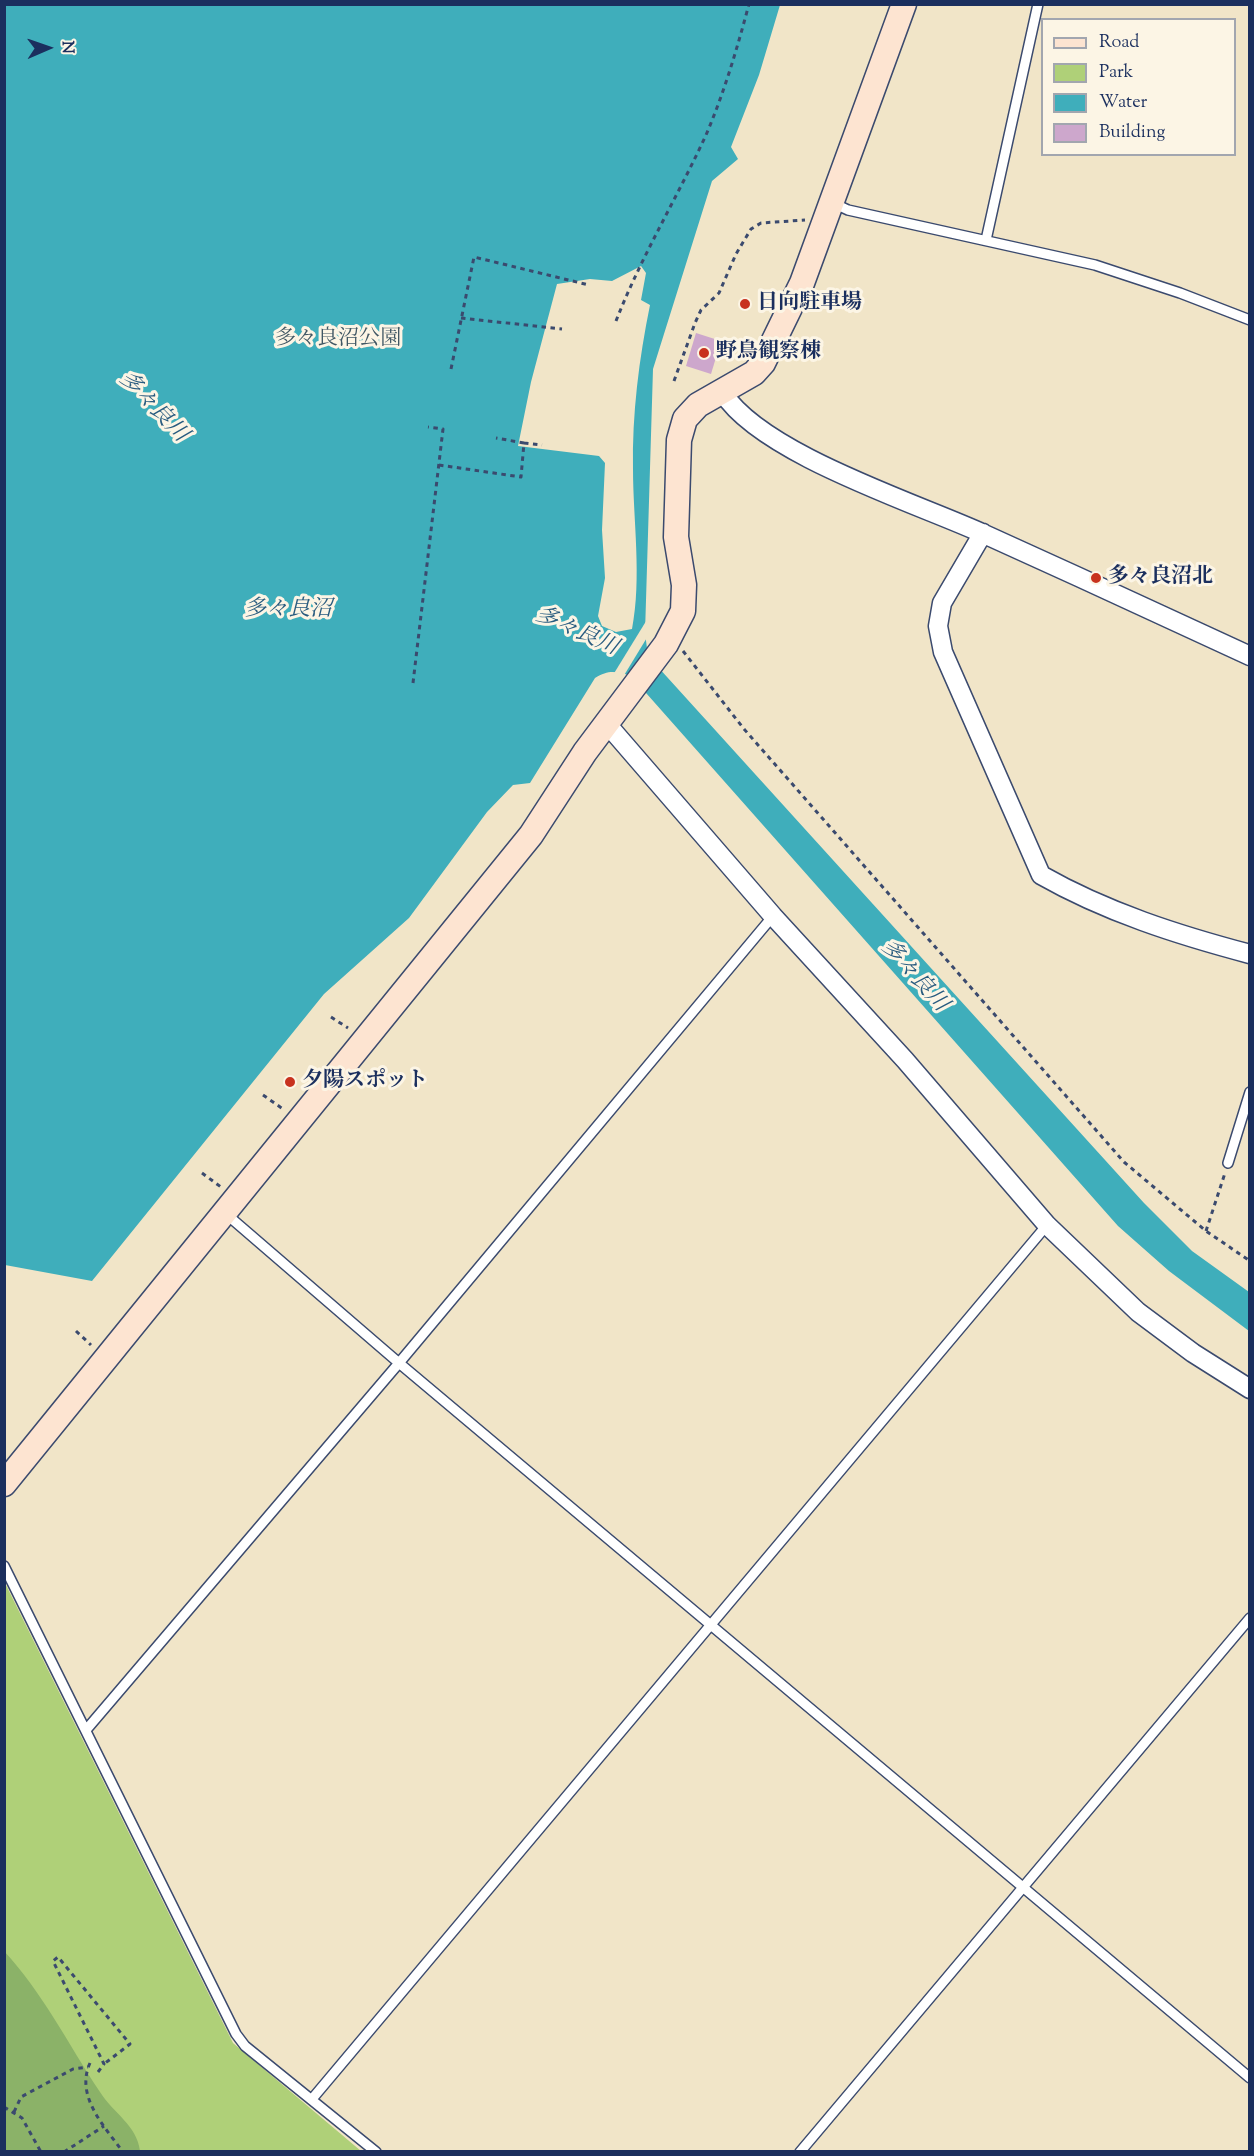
<!DOCTYPE html>
<meta charset="utf-8">
<style>
body{margin:0}
#map{position:relative;width:1254px;height:2156px;overflow:hidden;background:#f1e5c8;font-family:"Sorts Mill Goudy",serif}
canvas{display:block}
.frame{position:absolute;inset:0;border:6px solid #1b2f5e;pointer-events:none}
.legend{position:absolute;left:1041px;top:18px;width:195px;height:138px;box-sizing:border-box;background:#fcf5e5;border:2px solid #a2a6af;margin:0;padding:8px 10px;list-style:none;font-size:18px;color:#1b2f5e}
.legend li{display:flex;align-items:center;gap:12px;height:30px}
.legend b{width:30px;border:2px solid #a2a6af}
.north{position:absolute;left:18px;top:18px;width:60px;height:60px;-webkit-text-stroke:4px #fcf5e5;paint-order:stroke;rotate:88deg;font-size:16px;font-weight:700;line-height:24px;text-align:center;color:#1b2f5e}
.north::after{content:'';display:block;margin:auto;width:21px;height:27px;background:#1b2f5e;clip-path:polygon(50% 0,100% 100%,50% 72%,0 100%)}
</style>
<div id="map">
<canvas width="1254" height="2156"></canvas>
<div class="frame"></div>
<ul class="legend">
<li><b style="height:8px;background:#fde4d1"></b>Road</li>
<li><b style="height:16px;background:#afd078"></b>Park</li>
<li><b style="height:16px;background:#3faebb"></b>Water</li>
<li><b style="height:16px;background:#cda7cc"></b>Building</li>
</ul>
<div class="north">N</div>
</div>
<script>
const g = document.querySelector('canvas').getContext('2d');
g.lineJoin = 'round';
function fillPath(path, color) { g.fillStyle = color; g.fill(path, 'evenodd'); }
function strokePath(path, color, width, dash) { g.strokeStyle = color; g.lineWidth = width; g.lineCap = dash ? 'butt' : 'round'; g.setLineDash(dash || []); g.stroke(path); }
function label(font, color, halo, rows, align = 'center') {
  g.font = font + ' "Sorts Mill Goudy","Noto Serif JP",serif'; g.lineWidth = 6; g.setLineDash([]); g.textBaseline = 'middle'; g.strokeStyle = halo; g.fillStyle = color; for (const [text, x, y, turn = 0] of rows) {
    g.save(); g.translate(x, y); g.rotate((+turn || 0) * Math.PI / 180); g.textAlign = isNaN(turn) ? turn : align; if (halo) g.strokeText(text, 0, 0); g.fillText(text, 0, 0); g.restore();
  }
}
fillPath(new Path2D(`
 M4,1581L233,2043L361,2151H5Z`), '#afd078');
fillPath(new Path2D(`
 M4,1951C43,1993 68,2044 100,2092C113,2113 137,2125 140,2151H5Z`), '#8bb268');
fillPath(new Path2D(`
 M4,5H780L759,75L731,147L738,159L712,181L653,369L645,633L648,656L1144,1203L1192,1251L1249,1292V1331L1169,1271L1118,1226L631,676C616,671 608,670 595,678L530,783L513,785L487,812L409,918L324,994L92,1281L5,1265ZM641,266L646,273L641,300L650,305C639,359 632,414 633,469C633,520 642,578 632,629L616,632L602,626L598,616L605,578L602,530L605,463L599,456L518,446L531,382L557,284L590,279L612,281Z`), '#3faebb');
fillPath(new Path2D(`
 M648,618V636L623,677L613,675Z`), '#f1e5c8');
fillPath(new Path2D(`
 M696,333L721,341L711,374L686,366Z`), '#cda7cc');
const lane = new Path2D(`
 M833,203L848,210L1095,265L1180,293L1250,320
 M986,240L1038,4
 M1228,1163L1250,1092
 M225,1213L399,1363L1250,2078
 M4,1566L236,2034L245,2046L376,2152
 M86,1730L399,1363L773,916
 M312,2099L1047,1225
 M800,2152L1250,1618`);
const street = new Path2D(`
 M723,393C762,454 916,503 984,534C1073,574 1161,615 1250,656
 M983,533L942,603L938,626L943,652L1041,875C1106,912 1178,935 1250,954
 M607,724L773,916L905,1060L1047,1225L1138,1312L1193,1353L1250,1389`);
const secondary = new Path2D(`
 M4,1484L531,835L585,752L666,644L683,611L684,585L676,537L679,440L685,419L698,405L754,373L763,363L802,283L904,4`);
strokePath(lane, '#3b4a6e', 12);
strokePath(street, '#3b4a6e', 21);
strokePath(secondary, '#3b4a6e', 27);
strokePath(new Path2D(`
 M461,318L562,329
 M616,321C641,257 677,198 706,135C724,93 737,49 749,4
 M451,369L474,257L589,285
 M674,381L695,323L701,310L719,293L736,254L751,229L761,223L805,220
 M524,443L542,445
 M439,465L521,477L524,443L496,438
 M683,651L744,729L1124,1162L1206,1231L1250,1261
 M413,683L443,429L428,427
 M331,1017L348,1028
 M263,1095L283,1109
 M202,1173L221,1187
 M1206,1231L1225,1173
 M76,1331L91,1345
 M90,2063C75,2096 104,2126 123,2152
 M98,2072L104,2064L53,1961L58,1957L130,2044L104,2064
 M4,2107L22,2118L41,2152
 M14,2112L21,2097L73,2069L88,2067
 M64,2152L104,2126`), '#3b4a6e', 3, [4.5, 4.5]);
strokePath(lane, '#fff', 9);
strokePath(street, '#fff', 18);
strokePath(secondary, '#fde4d1', 24);
for (const [x, y, r, color] of [
 [745,304,6,"#c8321e"],
 [704,353,6,"#c8321e"],
 [1096,578,6,"#c8321e"],
 [290,1082,6,"#c8321e"]
]) { const dot = new Path2D(); dot.arc(x, y, r, 0, 2 * Math.PI); g.fillStyle = color; g.fill(dot); strokePath(dot, '#fcf5e5', 2); }
label('bold 21px', '#1b2f5e', '#fcf5e5', [
 ["日向駐車場",757,304],
 ["野鳥観察棟",716,353],
 ["多々良沼北",1108,578],
 ["夕陽スポット",302,1082]
], 'left');
label('21px', '#405764', '#fcf5e5', [
 ["多々良沼公園",338,340]
]);
label('italic 22px', '#285b7f', '#fcf5e5', [
 ["多々良川",152,408,46],
 ["多々良沼",288,611],
 ["多々良川",576,633,24],
 ["多々良川",913,977,48]
]);
</script>
